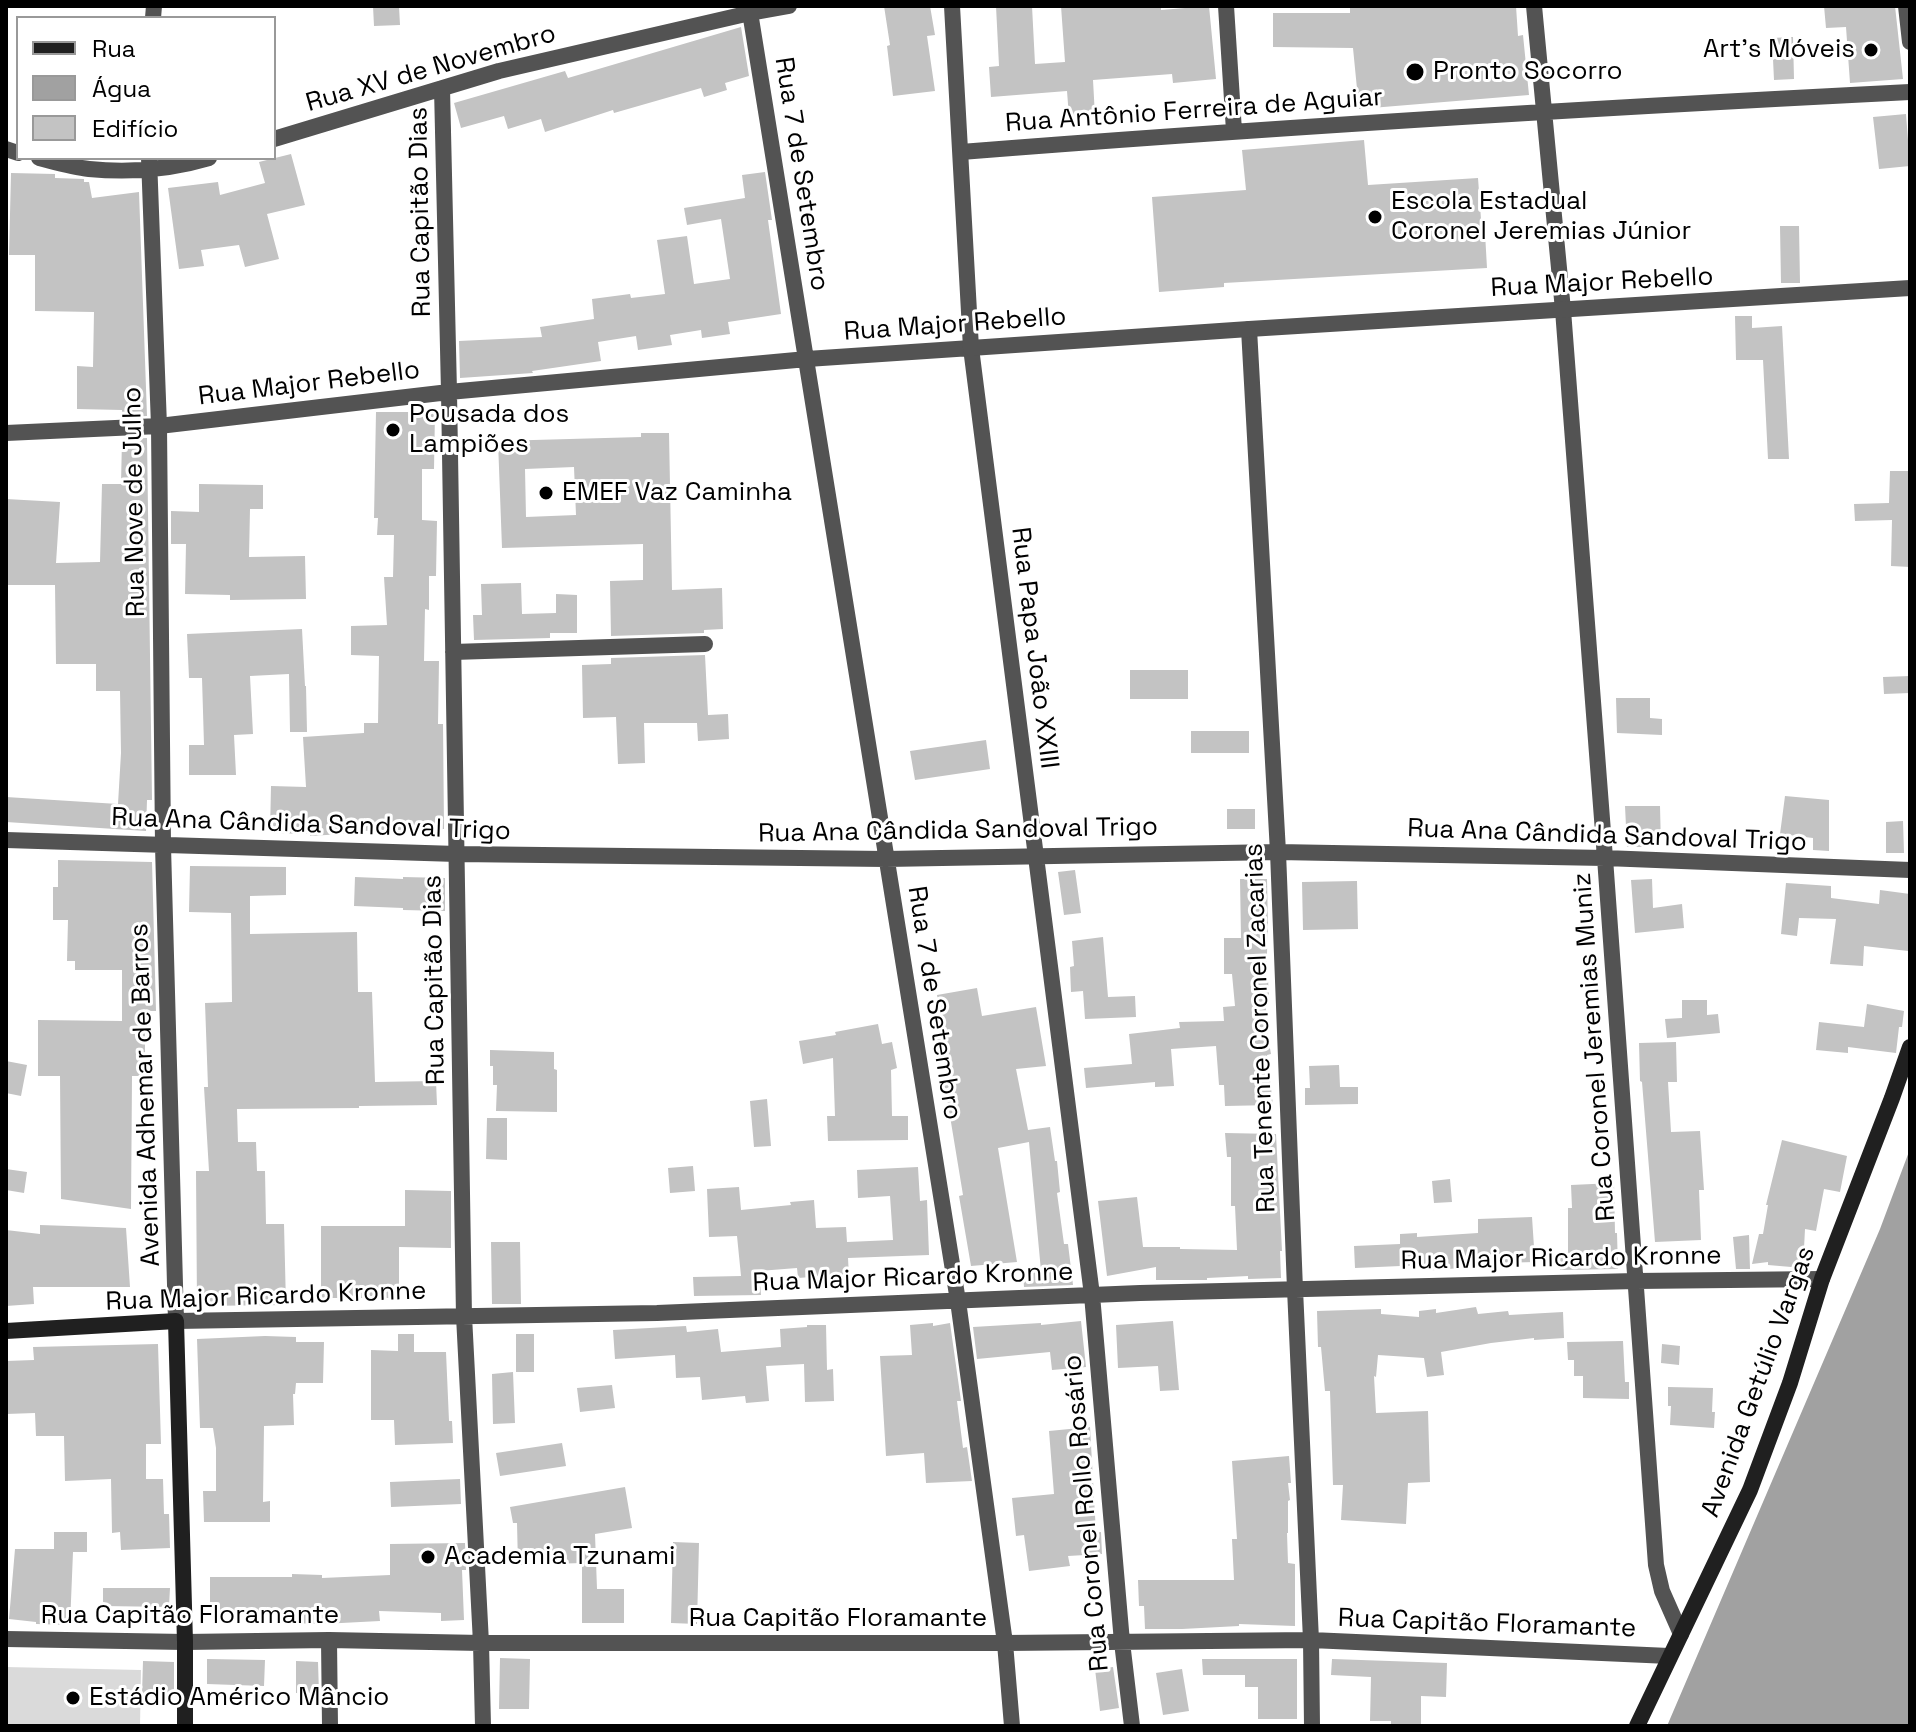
<!DOCTYPE html>
<meta charset="utf-8">
<style>
body{margin:0}
#map{position:relative;width:1916px;height:1732px;overflow:hidden;background:#fff;font-family:"Space Grotesk",sans-serif}
canvas{display:block}
.frame{position:absolute;inset:0;border:8px solid #000;pointer-events:none}
.legend{position:absolute;left:16px;top:16px;width:260px;height:144px;box-sizing:border-box;background:#fff;border:2px solid #999;margin:0;padding:10px 14px;list-style:none;font-size:24px;color:#000}
.legend li{display:flex;align-items:center;gap:16px;height:40px}
.legend b{width:40px;border:2px solid #999}
</style>
<div id="map">
<canvas width="1916" height="1732"></canvas>
<div class="frame"></div>
<ul class="legend">
<li><b style="height:10px;background:#202020"></b>Rua</li>
<li><b style="height:22px;background:#a1a1a1"></b>Água</li>
<li><b style="height:22px;background:#c3c3c3"></b>Edifício</li>
</ul>
</div>
<script>
const g = document.querySelector('canvas').getContext('2d');
g.lineJoin = 'round';
function fillPath(path, color) { g.fillStyle = color; g.fill(path, 'evenodd'); }
function strokePath(path, color, width, dash) { g.strokeStyle = color; g.lineWidth = width; g.lineCap = dash ? 'butt' : 'round'; g.setLineDash(dash || []); g.stroke(path); }
function label(font, color, halo, rows, align = 'center') {
  g.font = font + ' "Space Grotesk",sans-serif'; g.lineWidth = 6; g.setLineDash([]); g.textBaseline = 'middle'; g.strokeStyle = halo; g.fillStyle = color; for (const [text, x, y, turn = 0] of rows) {
    g.save(); g.translate(x, y); g.rotate((+turn || 0) * Math.PI / 180); g.textAlign = isNaN(turn) ? turn : align; if (halo) g.strokeText(text, 0, 0); g.fillText(text, 0, 0); g.restore();
  }
}
fillPath(new Path2D(`
 M6,1667L141,1670L140,1726H6Z`), '#dadada');
fillPath(new Path2D(`
 M1910,1149V1726H1667L1880,1229Z`), '#a1a1a1');
fillPath(new Path2D(`
 M373,6H399L400,25L374,26Z
 M884,6H930L935,35L927,36L935,91L893,96L887,46L890,45Z
 M996,6H1032L1035,64L1065,62L1061,6H1161V10L1209,6L1216,79L1173,83L1172,74L1093,80L1095,116L1069,117L1067,91L991,97L989,67L999,66Z
 M1350,6H1516L1518,36L1523,35L1529,95L1359,109L1353,48L1273,47V13H1350Z
 M1824,6H1895L1903,79L1850,83L1846,27L1826,28Z
 M741,27L749,76L725,83L727,90L704,97L701,88L614,113L613,110L545,132L541,119L508,129L504,116L461,128L454,103L565,71L568,78Z
 M1793,37L1794,79L1774,80L1772,38Z
 M1906,114L1910,166L1879,169L1873,117Z
 M1364,140L1368,185L1478,178L1482,233H1485L1487,268L1224,283V287L1159,292L1152,197L1246,190L1242,150Z
 M291,154L305,205L267,214L279,259L245,267L239,245L201,250L204,266L179,269L168,188L218,182L220,195L265,183L259,162Z
 M765,172L772,220H768L781,314L728,322L730,334L702,338L701,330L670,335L672,345L638,350L636,336L598,342L601,361L532,371L533,373L460,378L459,341L542,337L540,327L594,319L592,299L630,294L631,298L665,294L657,240L687,236L694,284L730,279L721,219L687,225L684,208L745,198L742,175Z
 M11,173L55,174V178L84,179V182H89L92,198L139,192L147,416L122,417V410L77,409V366L93,367L94,312L35,311V255H9Z
 M1780,226H1799L1800,283H1781Z
 M1735,316H1752V328L1782,326L1789,459H1768L1763,360H1736Z
 M376,412H435L434,469H422V520L437,521L436,576H429V610L425,609L424,661H439L438,724H443L444,829L358,831V833L310,836V834L270,833L271,786L306,787L303,737L364,733V723H378L379,656L351,655V626L387,625L384,577H393L394,535H377L378,518H374Z
 M641,433H669L672,590L722,588L723,629L704,630V633L611,636L610,581L643,580V544L502,548L498,441L641,437ZM574,467L576,515L526,517L525,469Z
 M147,438L152,800H147L146,831L6,822V797L118,804L121,753L120,691H96V664H56L55,585H6V499L60,502L56,563L100,562L102,484H121L122,439Z
 M1890,471H1910V567L1891,566L1892,520L1855,521L1854,504L1889,503Z
 M199,484L263,485V509H250L249,557L305,556L306,599L230,600V595L185,594L186,544H171V511L199,512Z
 M521,583L522,614L556,613V594L577,595V633H550V638L474,640L473,615H482L481,584Z
 M302,629L305,686H306L307,732H290L289,674L250,676L253,734L234,735L236,775H189V745H204L202,678H189L187,634Z
 M705,655L708,715L728,714L729,739L698,741L697,723H644L645,763L618,764L616,717L583,718L582,665L611,664V658Z
 M1130,670H1188V699H1130Z
 M1910,676V693L1884,694L1883,677Z
 M1616,698H1650V718L1662,719V735L1617,733Z
 M1191,731H1249V753H1191Z
 M986,740L990,769L915,780L910,751Z
 M1785,796L1829,800V851L1813,850V838L1780,834Z
 M1625,806H1660L1661,847H1627Z
 M1227,809H1255V829H1227Z
 M1903,821L1904,853H1886V822Z
 M58,860L152,862L156,1011H145V1076H132L131,1209L61,1199L60,1076H38V1020L122,1021V970H75V961H67L68,920H53V887H58Z
 M190,866L286,867V895L250,896V934L357,932L358,992H372L375,1082L436,1081L437,1105L359,1106V1108L237,1109L238,1142H256L257,1171H265L266,1224H284L286,1305L197,1306L196,1171H209L204,1087H208L205,1003L232,1002L231,913L189,912Z
 M1075,870L1081,913L1064,915L1058,872Z
 M355,877L403,879V877L445,878V911L403,910V908L354,906Z
 M1240,879H1267L1268,927L1266,979H1268L1269,997H1265L1267,1021H1265L1271,1054L1267,1055L1273,1105L1225,1106L1224,1085H1219L1216,1046L1171,1049L1174,1086L1155,1087V1082L1086,1088L1084,1068L1132,1064L1129,1034L1180,1028L1179,1022L1224,1021L1223,1007L1235,1006L1232,974H1224V938H1241Z
 M1652,879L1653,908L1682,904L1684,928L1635,933L1631,880Z
 M1357,881L1358,929L1303,930L1302,882Z
 M1786,883L1831,886V898L1879,904L1880,890L1910,894L1908,951L1864,946L1863,966L1830,964L1836,919L1799,918L1797,936L1781,934Z
 M1103,937L1108,997L1135,996L1136,1017L1085,1019L1083,991L1071,992L1070,967L1074,966L1072,941Z
 M977,988L982,1016L1036,1007L1046,1066L1016,1069L1028,1130L1050,1127L1055,1161H1057L1060,1192L1057,1193L1064,1244H1068L1073,1285L1024,1287L1023,1274L1041,1271L1029,1142L998,1148L1017,1262L971,1266L959,1196L963,1195L947,1098H945L934,1040L945,1038L937,995Z
 M1682,1000H1707V1015L1718,1014L1720,1033L1667,1038L1665,1019L1682,1018Z
 M1867,1004L1904,1011L1902,1027H1899L1896,1053L1848,1047V1053L1816,1050L1819,1022L1864,1027Z
 M878,1024L882,1044L892,1042L897,1068L891,1070L892,1116H908V1140L828,1141L827,1116H835L833,1058L803,1064L799,1041L836,1035L835,1032Z
 M1676,1042L1677,1082H1668L1671,1132L1700,1131L1704,1190H1699L1701,1240L1655,1242L1642,1082L1640,1081L1639,1043Z
 M490,1050L554,1052V1069L557,1070V1112L496,1111L497,1085H493V1066H490Z
 M6,1061L27,1065L21,1096L6,1093Z
 M1339,1065L1340,1087H1358V1104L1305,1105V1088H1310L1309,1066Z
 M767,1099L771,1146L754,1147L750,1101Z
 M487,1118H507V1160L486,1159Z
 M1225,1133L1276,1134L1282,1251H1280L1281,1278L1248,1279V1276L1207,1278V1280H1156V1267L1107,1276L1098,1201L1137,1197L1143,1247H1180V1249L1237,1250L1235,1206H1231V1157H1227Z
 M1782,1140L1847,1156L1840,1192L1824,1189L1816,1231L1805,1229L1803,1268L1768,1265V1262L1752,1264L1759,1234H1763L1768,1205H1766Z
 M693,1166L695,1191L670,1193L668,1168Z
 M918,1167L920,1201L927,1200L929,1255L848,1258L849,1277L825,1278V1276L798,1278L797,1268L759,1271L761,1295L694,1296L693,1277L741,1276L737,1236L709,1237L707,1189L739,1187L741,1210L791,1205L790,1202L814,1200L816,1228L846,1227L847,1242L893,1240L890,1196L858,1198L857,1170Z
 M6,1169L27,1172L24,1193L6,1190Z
 M1450,1179L1452,1202L1434,1203L1432,1181Z
 M1614,1183L1615,1233H1617L1618,1269L1560,1270L1559,1252H1568V1208H1572L1571,1185Z
 M405,1190L451,1191V1248L399,1247V1298H321V1226H405Z
 M1532,1217L1535,1262L1460,1264V1268L1423,1271V1265L1355,1268L1354,1246L1400,1244V1234L1417,1233V1237L1478,1233V1219Z
 M40,1225L126,1228L130,1287H33L34,1304L6,1306V1230L40,1234Z
 M1749,1235L1750,1269H1736L1733,1237Z
 M491,1242H520L521,1304H492Z
 M1476,1307L1478,1314L1508,1311L1509,1315L1563,1312L1564,1338L1534,1340V1338L1491,1343L1441,1352L1444,1375L1427,1377L1424,1358L1378,1355L1376,1377L1374,1376L1376,1413L1428,1411L1430,1482L1408,1483L1406,1524L1341,1520L1343,1485H1333L1330,1391H1325L1321,1347H1318L1317,1311L1381,1309V1314L1419,1317V1311L1436,1309V1313Z
 M1081,1321L1086,1367L1052,1370L1050,1352L977,1359L973,1327L1041,1323V1325Z
 M1173,1321L1179,1390L1160,1391L1158,1366L1118,1368L1116,1325Z
 M933,1323V1326L950,1323L961,1401H957L963,1448L967,1447L972,1481L926,1483L924,1453L886,1456L880,1356L912,1355L910,1325Z
 M807,1325H826L827,1370L833,1369L834,1401L805,1402L804,1364L766,1366L769,1401L746,1403L745,1396L702,1400L700,1377L676,1378L675,1355L615,1359L613,1330L686,1326L687,1332L718,1329L721,1352L781,1347L780,1329L807,1327Z
 M398,1334H414V1352H446L449,1421H452L453,1443L395,1445L394,1420H371V1350L398,1351Z
 M516,1334H534V1372H516Z
 M265,1336L296,1337V1342H324L323,1383H296L295,1394H293L294,1425L264,1426L263,1502L270,1501V1522H204L203,1491H216V1448L213,1428H200L197,1339Z
 M1623,1341L1625,1382H1629V1399L1583,1398V1376H1574V1360H1568L1567,1342Z
 M158,1344L161,1444H146V1479H163L164,1514H169L170,1548L121,1550L120,1532L112,1533L111,1479L65,1481L64,1436H36L35,1413L6,1414V1361L34,1360L33,1347Z
 M1662,1344L1680,1346L1679,1365L1661,1363Z
 M513,1372L515,1423L493,1424L492,1374Z
 M612,1385L615,1408L580,1412L577,1388Z
 M1668,1387L1713,1388L1712,1412H1715L1714,1428L1670,1425L1671,1406H1668Z
 M1090,1427L1096,1533L1101,1532L1102,1554L1068,1556L1070,1566L1029,1571L1024,1535L1016,1536L1012,1498L1054,1494L1049,1431Z
 M562,1443L566,1466L500,1476L496,1453Z
 M1289,1456L1291,1483H1288L1290,1500L1288,1501V1533H1287L1288,1563L1295,1564V1626L1239,1624V1626L1182,1629H1145L1144,1606H1139L1138,1580H1234L1232,1539H1237L1232,1461Z
 M460,1479L461,1504L391,1507L390,1482Z
 M625,1487L632,1528L595,1534L597,1589H624V1623H582V1563L518,1565L517,1523H513L510,1507Z
 M54,1532H87V1552H73L70,1625L36,1624V1622L9,1619L15,1549H54Z
 M673,1542L699,1543L697,1624L671,1623Z
 M465,1543L466,1570H462L464,1620L441,1621V1613L379,1611L380,1621L322,1624L291,1623L292,1613L210,1612V1577H292V1574L322,1575V1578L390,1575V1544Z
 M103,1588H170L169,1607L103,1606Z
 M500,1658L530,1659L529,1709H499Z
 M207,1659L265,1660L264,1686L207,1684Z
 M1202,1659H1297V1719H1258V1687H1245V1675H1203Z
 M1332,1659L1447,1663L1446,1697L1421,1696V1726H1391V1721H1370L1371,1677L1331,1675Z
 M143,1661L174,1662V1695L142,1694Z
 M296,1661L318,1662L319,1694L296,1693Z
 M1113,1667L1119,1708L1100,1711L1095,1669Z
 M1182,1669L1189,1711L1163,1715L1156,1673Z`), '#c3c3c3');
strokePath(new Path2D(`
 M749,6L958,1301L1005,1643L1012,1726
 M1226,6L1234,131
 M1534,6L1563,310L1605,858L1656,1565L1662,1591L1681,1634
 M153,18L154,6
 M442,88L449,392L464,1316L481,1643L483,1726
 M274,139L499,71L750,13L789,6
 M6,149L18,153
 M961,152C1277,127 1593,108 1910,92
 M39,158C55,162 72,167 89,169C130,173 169,170 209,158
 M149,158L159,426L163,846L176,1321L657,1313L1140,1293L1636,1281L1822,1279
 M1249,329L1278,852L1295,1289L1311,1640L1312,1726
 M6,433L159,426L449,392L807,359L971,348L1092,1295L1122,1642L1132,1726
 M453,652L705,644
 M6,840L457,854L886,859L1278,852L1605,858L1910,870
 M6,1639L185,1642L329,1640L481,1643H1005L1311,1640L1669,1656
 M329,1640L330,1726`), '#535353', 16);
strokePath(new Path2D(`
 M952,6L971,348L1249,329L1910,288
 M1906,6L1910,42`), '#535353', 16);
strokePath(new Path2D(`
 M6,1331L176,1321L185,1642V1726
 M1637,1726L1750,1490L1790,1383L1822,1279L1892,1098L1910,1047`), '#202020', 16);
for (const [x, y, r, color] of [
 [1871,50,8,"#000"],
 [1415,72,10,"#000"],
 [1375,217,8,"#000"],
 [393,430,8,"#000"],
 [546,493,8,"#000"],
 [428,1557,8,"#000"],
 [73,1698,8,"#000"]
]) { const dot = new Path2D(); dot.arc(x, y, r, 0, 2 * Math.PI); g.fillStyle = color; g.fill(dot); strokePath(dot, '#fff', 3); }
label('26px', '#000', '#fff', [
 ["Art's Móveis",1855,50,"right"],
 ["Pronto Socorro",1433,72],
 ["Escola Estadual",1391,202],
 ["Coronel Jeremias Júnior",1391,232],
 ["Pousada dos",409,415],
 ["Lampiões",409,445],
 ["EMEF Vaz Caminha",562,493],
 ["Academia Tzunami",444,1557],
 ["Estádio Américo Mâncio",89,1698]
], 'left');
label('26px', '#000', '#fff', [
 ["Rua XV de Novembro",431,69,-16],
 ["Rua Antônio Ferreira de Aguiar",1194,111,-4],
 ["Rua 7 de Setembro",801,174,81],
 ["Rua Capitão Dias",421,212,-91],
 ["Rua Major Rebello",1602,283,-3],
 ["Rua Major Rebello",955,325,-4],
 ["Rua Major Rebello",309,384,-7],
 ["Rua Nove de Julho",135,502,-91],
 ["Rua Papa João XXIII",1034,648,83],
 ["Rua Ana Cândida Sandoval Trigo",311,825,2],
 ["Rua Ana Cândida Sandoval Trigo",958,831,-1],
 ["Rua Ana Cândida Sandoval Trigo",1607,836,2],
 ["Rua Capitão Dias",435,980,-91],
 ["Rua 7 de Setembro",934,1003,81],
 ["Rua Tenente Coronel Zacarias",1261,1028,-92],
 ["Rua Coronel Jeremias Muniz",1595,1047,-94],
 ["Avenida Adhemar de Barros",146,1095,-92],
 ["Rua Major Ricardo Kronne",1561,1259,-1],
 ["Rua Major Ricardo Kronne",913,1278,-2],
 ["Rua Major Ricardo Kronne",266,1297,-2],
 ["Avenida Getúlio Vargas",1759,1382,-70],
 ["Rua Coronel Rollo Rosário",1087,1513,-95],
 ["Rua Capitão Floramante",190,1616],
 ["Rua Capitão Floramante",838,1619],
 ["Rua Capitão Floramante",1487,1624,2]
]);
</script>
